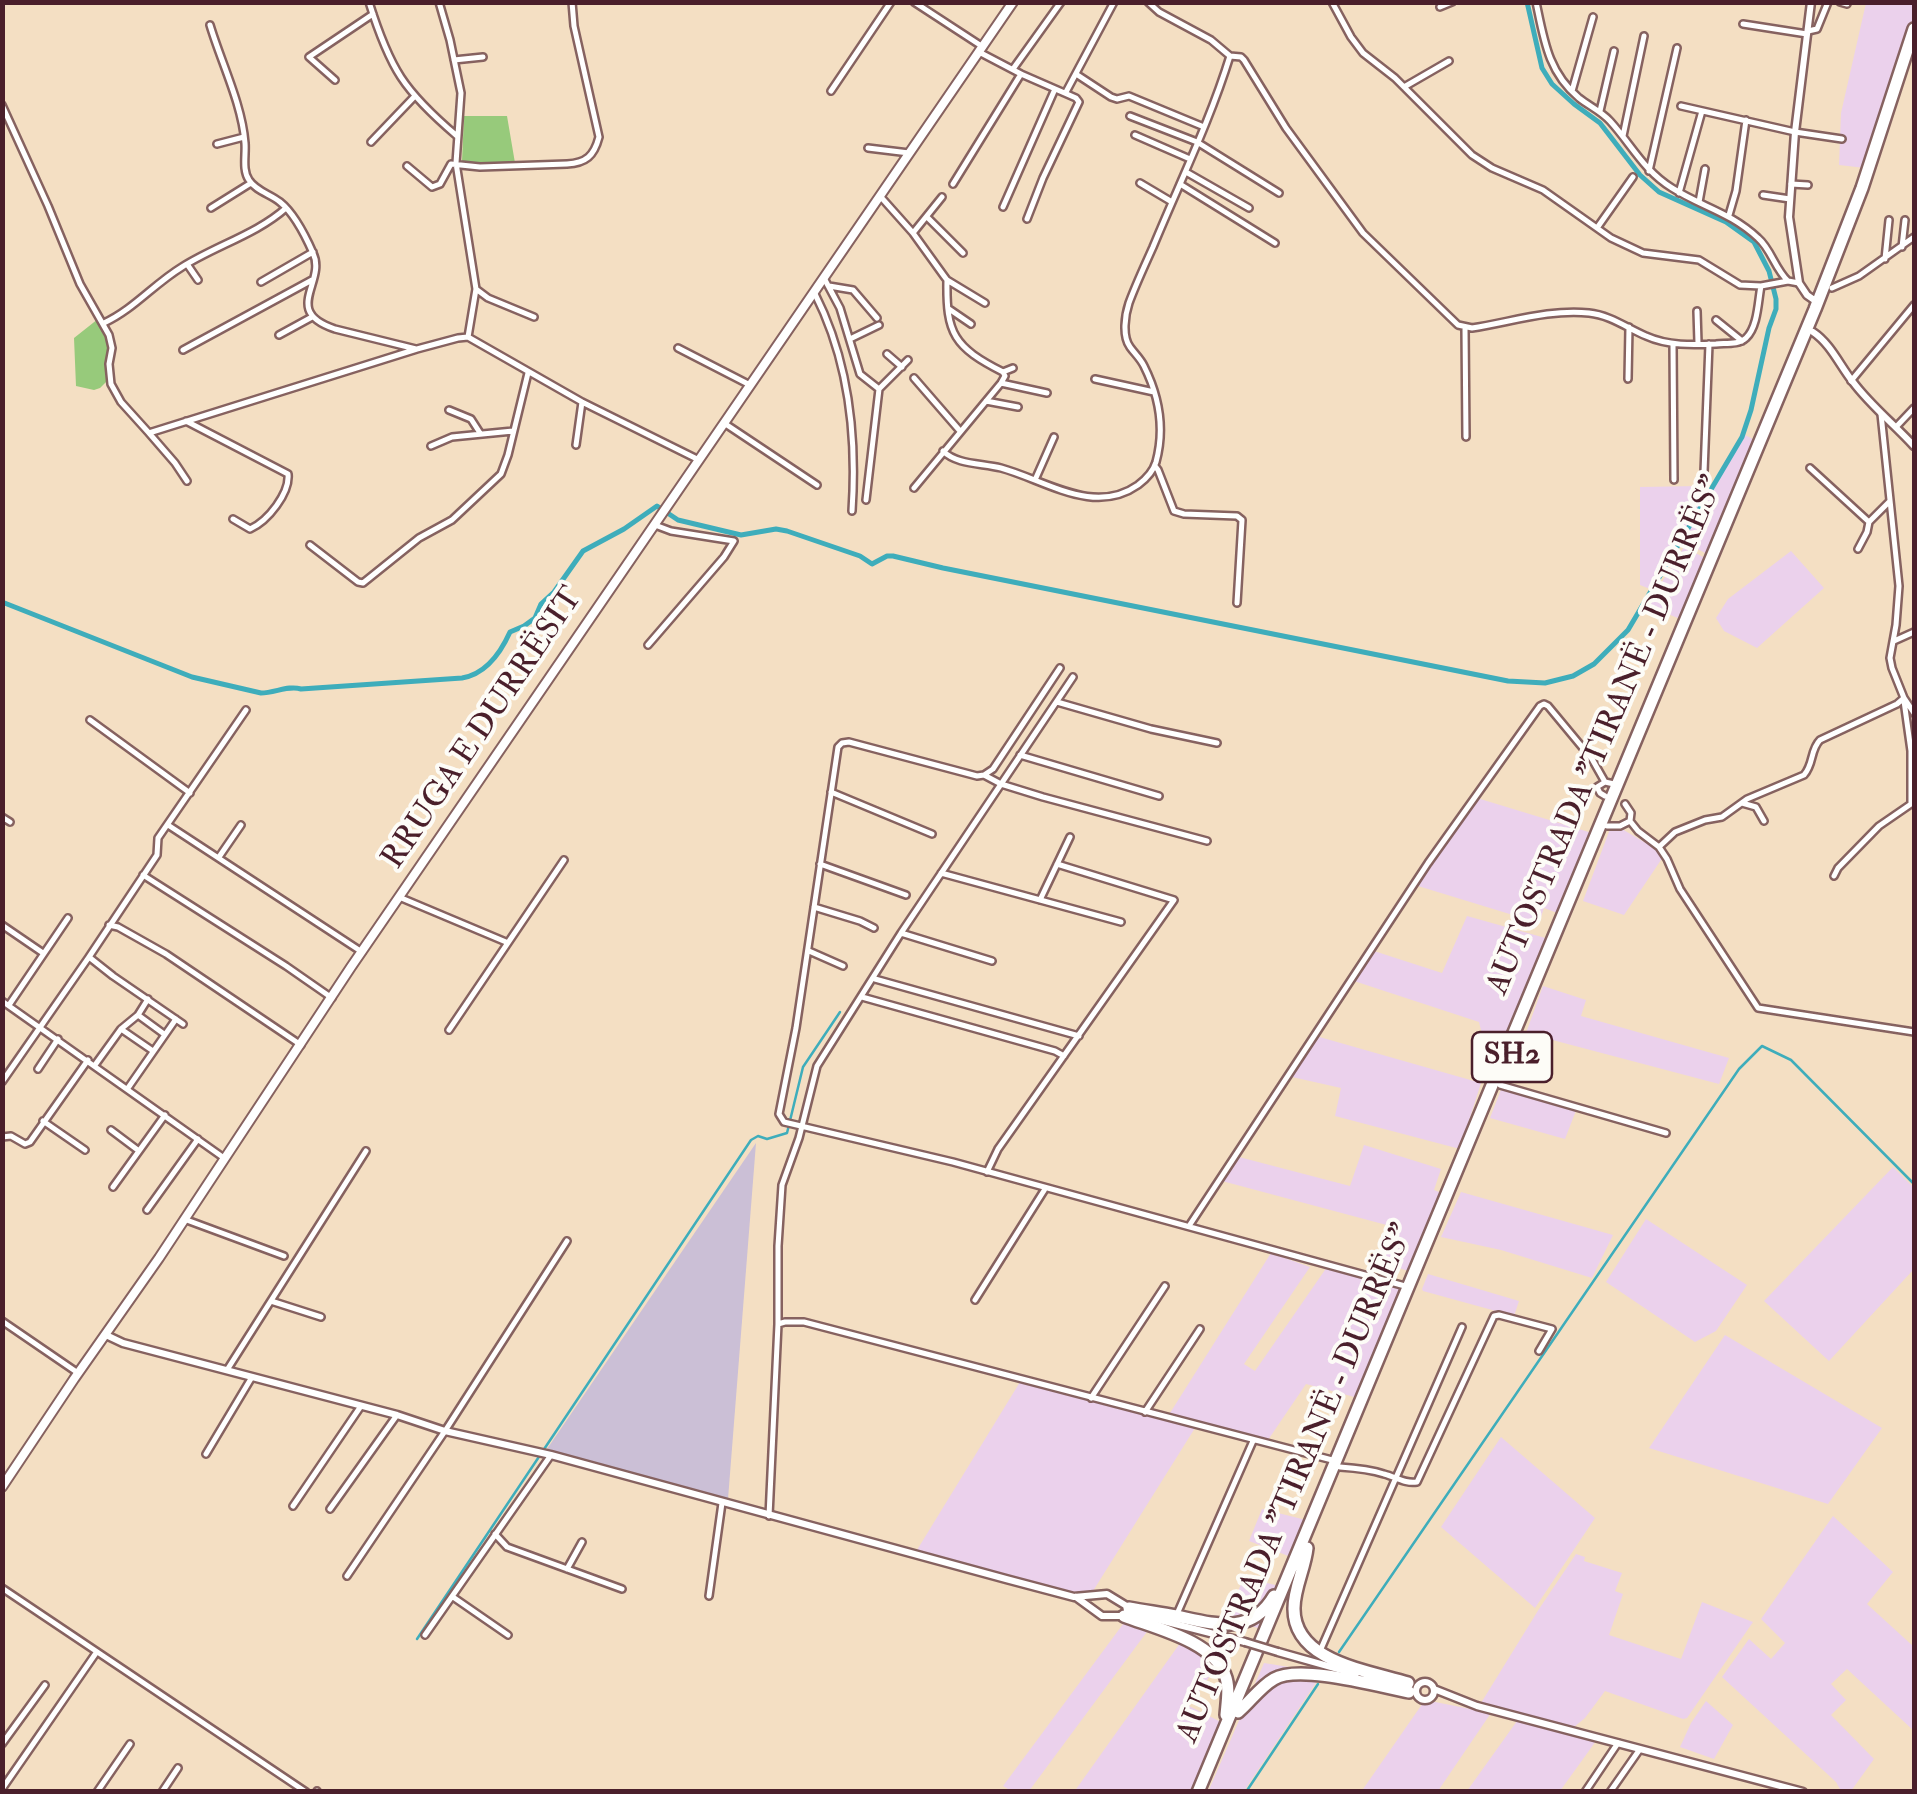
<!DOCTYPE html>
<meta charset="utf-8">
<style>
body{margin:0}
#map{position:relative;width:1917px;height:1794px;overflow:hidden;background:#f4dfc3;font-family:"IM FELL Double Pica",serif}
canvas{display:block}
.frame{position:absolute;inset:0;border:5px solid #4a1f2b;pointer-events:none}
</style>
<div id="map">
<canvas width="1917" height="1794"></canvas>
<div class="frame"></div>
</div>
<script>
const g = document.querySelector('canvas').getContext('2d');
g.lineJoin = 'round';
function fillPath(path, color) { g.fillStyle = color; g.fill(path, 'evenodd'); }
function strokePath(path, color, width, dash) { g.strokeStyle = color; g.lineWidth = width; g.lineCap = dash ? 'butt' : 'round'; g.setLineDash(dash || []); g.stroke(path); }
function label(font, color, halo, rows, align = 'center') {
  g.font = font + ' "IM FELL Double Pica",serif'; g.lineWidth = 8; g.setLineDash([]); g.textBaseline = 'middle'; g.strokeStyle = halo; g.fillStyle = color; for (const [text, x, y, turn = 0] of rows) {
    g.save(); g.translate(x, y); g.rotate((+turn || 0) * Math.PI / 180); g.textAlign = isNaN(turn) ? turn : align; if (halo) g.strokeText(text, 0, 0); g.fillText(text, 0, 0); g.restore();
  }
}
fillPath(new Path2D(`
 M1866,3H1914V17L1865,168L1839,165L1841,113Z
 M1745,435L1757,441L1683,620L1647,606L1684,547L1703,557L1705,553L1679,539L1650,589L1640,585V487L1701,486V492L1708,496Z
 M1791,551L1824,588L1757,648L1724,631L1716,618L1728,599Z
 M1477,798L1592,833L1560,914L1544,908L1539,923L1418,886Z
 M1610,829H1622L1656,849L1663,857L1624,915L1583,901Z
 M1467,916L1549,939L1502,1056L1486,1051L1479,1022L1354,981L1374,951L1442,973Z
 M1543,986L1586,1000L1581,1016L1729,1058L1719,1084L1526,1033Z
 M1316,1036L1481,1083L1460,1149L1335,1116L1341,1088L1292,1077Z
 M1502,1087L1577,1108L1565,1139L1490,1118Z
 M1364,1145L1441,1169L1434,1190L1444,1194L1411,1272L1381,1262L1394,1227L1222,1181L1239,1157L1350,1186Z
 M1893,1167L1914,1188V1269L1829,1361L1764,1301Z
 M1461,1192L1613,1235L1592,1278L1501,1250L1441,1237Z
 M1646,1219L1747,1285L1716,1331L1695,1342L1606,1282Z
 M1271,1253L1310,1267L1244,1364L1255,1371L1327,1267L1403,1288L1358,1398L1306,1384L1268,1440L1170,1413Z
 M1428,1274L1519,1301L1514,1316L1423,1291L1422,1289Z
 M1725,1335L1882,1428L1828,1504L1649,1448Z
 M1020,1382L1195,1428L1088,1599L917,1550Z
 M1501,1437L1595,1518L1535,1608L1441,1527Z
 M1262,1509L1306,1520L1291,1557L1249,1541Z
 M1833,1516L1893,1572L1867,1604L1914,1647V1731L1847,1669L1831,1684L1846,1700L1831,1715L1874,1759L1851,1791H1841L1836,1782L1722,1677L1749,1639L1771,1659L1785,1643L1761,1619Z
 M1576,1554L1585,1557L1584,1561L1622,1573L1615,1591L1623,1594L1609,1635L1681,1659L1702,1602L1753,1622L1687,1718L1683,1719L1605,1691L1585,1718L1574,1727L1481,1703L1539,1609Z
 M1244,1577L1279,1586L1262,1629L1226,1620Z
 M1129,1616L1152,1625L1029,1791H1011L1003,1786Z
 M1183,1639L1225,1654L1189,1706L1223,1723L1194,1791L1074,1792Z
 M1264,1663L1321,1672L1319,1678L1244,1791L1208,1792Z
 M1425,1700L1491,1713L1438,1791L1361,1792Z
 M1706,1701L1733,1725L1714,1759L1680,1747L1691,1723Z
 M1517,1721L1596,1741L1560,1791H1467Z`), '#ebd1ec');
fillPath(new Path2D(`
 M756,1143L728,1499L547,1449Z`), '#cbbfd6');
fillPath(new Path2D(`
 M464,116H507L515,163L478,165L462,161Z
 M98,319L112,344L105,372L107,381L100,388L94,390L76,386L74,338Z`), '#97ca7b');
strokePath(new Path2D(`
 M417,1639L751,1140L758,1136L767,1139L787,1133L803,1067L840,1012
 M1339,1652L1739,1069L1762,1046L1791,1060L1914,1184
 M1246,1792L1318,1684`), '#3eadbb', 2.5);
strokePath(new Path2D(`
 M2,602L192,677L261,693C275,693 288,685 301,689L462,678C486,674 501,652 510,632L524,626L535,618L541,604L554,592L583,551L624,529L657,506L678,520L741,535L776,529L787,531L860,556L872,564L887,556H893L943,568L1508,681L1545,683L1573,676L1594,664L1628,630L1742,437L1751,410L1769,328L1776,309V299L1769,271L1754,242L1726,222L1659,192L1640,175L1600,123L1574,104L1552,84L1542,68L1527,2`), '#3eadbb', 5);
const minor = new Path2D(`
 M369,2C390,69 404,91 457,136
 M439,2L450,40L461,93L456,163L476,289L468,337
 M914,2L983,47
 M1148,2L1159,12L1211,40L1230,56L1241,57L1244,60L1286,128L1363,233L1458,325L1472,328C1511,322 1549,309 1589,313C1610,315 1627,328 1646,336C1668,346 1693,345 1716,344C1725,343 1739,345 1746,338C1758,327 1758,301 1761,286
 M1332,2L1351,37L1363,53L1395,78L1472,155L1492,168L1543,190L1611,238L1643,253L1699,260L1740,285L1761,286L1788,281L1799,283
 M1536,2C1544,40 1548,72 1579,98C1589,106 1601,111 1610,121C1631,144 1644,171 1672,188C1702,207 1730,212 1758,238C1771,249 1775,269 1788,281
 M1840,2L1847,4
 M1440,7L1452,2
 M1743,24L1807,34
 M210,25C221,62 242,104 245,143C246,155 242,170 249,180C256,191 270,194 280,202C295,214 306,237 313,253C327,282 281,311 335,329L416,349
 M1808,31L1817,29L1828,2
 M979,52L1021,74L1076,98L1079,102L1043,178L1027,219
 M454,60L483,57
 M1013,69L1061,2
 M1076,74L1111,97L1117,99L1129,96L1204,127
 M335,80L309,57L373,14
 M1404,87L1449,61
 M831,91L891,2
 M1572,91L1593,17
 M1066,92L1114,2
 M2,105L48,206L80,284L109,335L112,348L109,364L111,384L121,402L149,433L417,349L458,338L468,337L582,402L699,460
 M1681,106L1795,132L1842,139
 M1600,111L1614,51
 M1130,116L1197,142L1279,193
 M1135,135L1190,159
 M1623,136L1644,36
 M371,142L414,97
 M217,144L244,137
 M868,148L909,153
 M407,166L432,187L440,184L451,164L480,167L567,164C586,163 594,156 599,137L574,26L572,2
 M1649,171L1677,48
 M1186,172L1249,208
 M1140,183L1172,202
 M953,184L1021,74
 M1180,184L1275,243
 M1791,184L1808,185
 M1679,193L1702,111
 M1763,195L1790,199
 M880,196L913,233L944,276L947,280C946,334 954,347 1003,372L1013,368
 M1699,202L1705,169
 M1003,207L1055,89
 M211,208L251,183
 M1729,215L1736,191L1746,120
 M927,217L963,253
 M1597,228L1633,177
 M913,233L942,197
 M1902,247L1905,220
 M1885,259L1889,220
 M187,264L198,280
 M824,278L840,308L860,374L879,389
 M947,280L985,303
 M261,282L313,252
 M829,286L853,290L877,318
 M1832,288L1859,276L1914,237
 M476,289L488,298L534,317
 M815,294C849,361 857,437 852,511
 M949,309L971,324
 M1697,311L1698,343
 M1716,320L1742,341
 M104,323C134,309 154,284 182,267C215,246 257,234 286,208
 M1465,328L1466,437
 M279,335L312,317
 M850,339L879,325
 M1673,344L1674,480
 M678,348L750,385
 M183,350L312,280
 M887,354L902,367
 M914,378L960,431
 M1095,379L1154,392
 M1628,379L1629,327
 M1851,381L1914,305
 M1001,383L1047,393
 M986,401L1018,407
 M449,410L471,419L480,433
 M1881,414L1899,586L1896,625L1890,658L1892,668L1904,698L1914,713
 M186,421L288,474C290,493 268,521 250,529L233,519
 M724,423L817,485
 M1896,427L1914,408
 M149,433L175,463L187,481
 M576,445L582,402
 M431,446L452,437L513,431
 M943,451C957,465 982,463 1001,468C1045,480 1094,516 1138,485C1146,479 1153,472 1156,462C1165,429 1159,396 1144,366C1140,358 1135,354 1130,347C1122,336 1125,315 1129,303C1136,284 1145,265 1153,247C1179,184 1210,121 1230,56
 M1155,466L1158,470L1174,511L1184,514L1237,516L1242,520L1237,603
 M1810,468L1869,522
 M1704,472L1709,344
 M1035,480L1054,437
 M914,488L1001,383L1005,376L1003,372
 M866,500L879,389L908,360
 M310,545L358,582L363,583L419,538L452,520L501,474L508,455L528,373
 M1858,549L1867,532L1869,522L1890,501
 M1894,641L1914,632
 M648,645L724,557L734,541L671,531L655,525
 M1060,668L993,769L984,775L977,776L849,742L842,743L838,747L796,1028L779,1114L784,1122L953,1162L1405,1286
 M1904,701L1911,751V804
 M1057,702L1151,729L1217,743
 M90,720L190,793
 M1020,755L1159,796
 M984,775L1001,784L1043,797L1207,841
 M1605,782L1597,787L1600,793L1605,796
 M831,792L932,834
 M1742,803L1756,807L1764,821
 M2,817L10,822
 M1630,821L1638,831L1659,847L1667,859L1680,889L1758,1008L1914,1032
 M168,825L362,952
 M1607,826H1620L1630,821L1631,813L1625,804
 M1659,847L1675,832L1705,820L1722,817L1747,799L1804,775C1814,764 1810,750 1820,740L1897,704L1904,698
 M219,857L241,825
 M820,864L906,895
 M941,873L1121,922
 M143,875L286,966L332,998
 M1834,876L1838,868L1879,826L1911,804H1914
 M399,897L506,942
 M1040,900L1070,837
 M814,907L860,921L874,928
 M2,925L43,953
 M109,925L118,927L166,954L301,1045
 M901,933L992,961
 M809,951L843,966
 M875,979L1079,1036
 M862,997L1055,1051L1064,1056
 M2,1001L224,1158
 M9,1005L68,918
 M138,1015L164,1034
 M183,1024L113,976L89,957L157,855L158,838L246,710
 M121,1029L153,1051
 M449,1030L564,860
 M95,1065L121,1029L138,1015L148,999
 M38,1069L58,1039
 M2,1082L89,957
 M1500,1085L1666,1133
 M128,1088L176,1019
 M43,1121L85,1150
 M111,1130L139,1151
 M2,1137L11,1136L25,1144L30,1142L88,1060
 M987,1172L998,1149L1174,900L1057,864
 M113,1187L165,1115
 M147,1210L198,1139
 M184,1219L284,1256
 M1189,1226L1428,863L1540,706L1544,704L1548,706L1592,759L1605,782L1614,784
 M975,1300L1045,1189
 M271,1301L321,1317
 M2,1321L78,1373
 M778,1324L785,1322H804L1336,1461
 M227,1370L366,1151
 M1091,1398L1165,1286
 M1145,1412L1200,1329
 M206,1454L252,1377
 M1340,1467C1355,1468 1369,1469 1384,1474C1396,1477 1405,1484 1417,1482L1494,1316L1499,1315L1552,1329L1539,1351
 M293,1506L361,1406
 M330,1509L397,1415
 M769,1516L778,1324V1246L782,1185L799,1138L817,1066L901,933L1073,677
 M495,1534L507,1547L622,1589
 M567,1569L582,1542
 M347,1576L445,1431L567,1241
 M2,1588L306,1792
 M709,1596L722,1503
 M453,1597L508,1635
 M1177,1614L1253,1441
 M425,1635L551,1455
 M1320,1651L1462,1327
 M2,1744L45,1685
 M2,1789L96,1653
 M317,1791V1792
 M97,1792L130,1744
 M162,1792L178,1768
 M1585,1792L1618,1743
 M1610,1792L1640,1749`);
const tertiary = new Path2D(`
 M1811,2L1795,132L1789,217L1799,283L1807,295L1817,302
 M1813,332C1831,344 1840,366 1853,382C1871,406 1894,424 1914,446
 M106,1335L123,1343L397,1415L445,1431L551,1455L1006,1579L1074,1597L1107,1594L1143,1616
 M1076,1597L1102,1616H1126
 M1144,1616L1245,1642
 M1278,1652L1356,1674
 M1416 1691a9 9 0 1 1 18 0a9 9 0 1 1-18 0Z
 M1434,1689L1477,1706L1803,1792`);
const secondary = new Path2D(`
 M2,1487L74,1379L159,1258L351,967L1013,2`);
const trunk = new Path2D(`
 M1307,1548C1305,1568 1294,1588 1294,1608C1293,1662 1370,1671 1408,1683
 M1129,1608C1145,1611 1160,1613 1176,1616C1214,1624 1251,1636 1274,1596
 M1124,1616C1155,1628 1213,1641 1225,1675C1230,1687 1227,1702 1226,1715
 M1238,1712C1250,1702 1260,1687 1274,1679C1299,1664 1378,1686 1409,1692
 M1198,1792L1815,309L1862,188L1914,29`);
strokePath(minor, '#866260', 10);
strokePath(tertiary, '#866260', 11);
strokePath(secondary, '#866260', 12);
strokePath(trunk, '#866260', 16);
strokePath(minor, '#fff', 5);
strokePath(tertiary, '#fff', 6);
strokePath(secondary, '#fff', 8);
strokePath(trunk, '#fff', 11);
const tertiaryBridge = new Path2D(`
 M1245,1642L1278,1652`);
strokePath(tertiaryBridge, '#866260', 11, []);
strokePath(tertiaryBridge, '#fff', 6);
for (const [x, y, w] of [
 [1512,1057,80]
]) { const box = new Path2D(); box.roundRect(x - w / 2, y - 25, w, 50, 8); g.fillStyle = '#fdfcf7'; g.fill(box); strokePath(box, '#4a1f2b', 2.5); }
label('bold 30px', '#4a1f2b', null, [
 ["SH2",1512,1057]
]);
label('32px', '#4a1f2b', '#fdfcf7', [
 ["RRUGA E DURRËSIT",484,729,-56],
 ["AUTOSTRADA \"TIRANË - DURRËS\"",1607,736,-67],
 ["AUTOSTRADA \"TIRANË - DURRËS\"",1297,1484,-67]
]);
</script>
